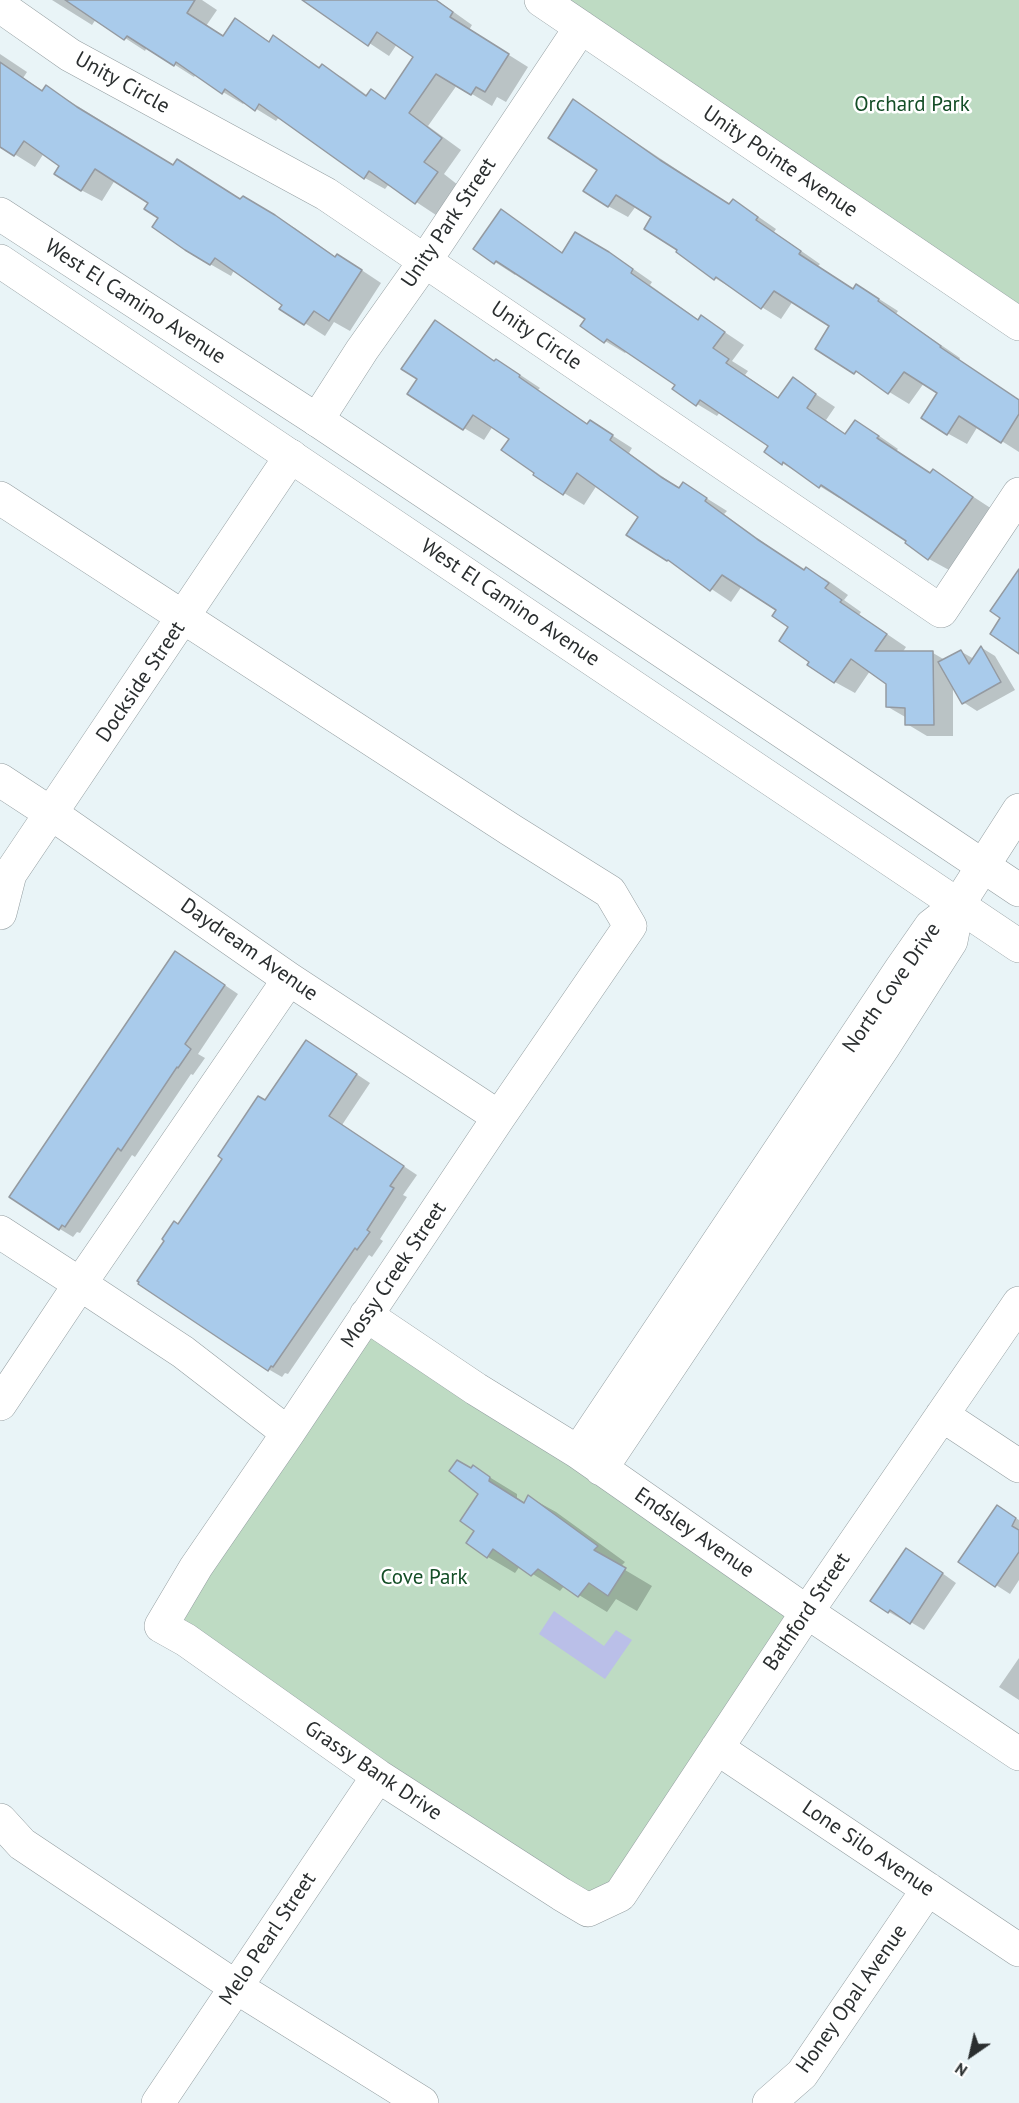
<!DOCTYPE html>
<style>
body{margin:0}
#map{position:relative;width:1019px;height:2103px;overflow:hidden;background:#e9f4f7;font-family:"PT Sans",sans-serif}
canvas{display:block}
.north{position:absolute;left:941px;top:2025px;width:60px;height:60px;-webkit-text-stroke:4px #fff;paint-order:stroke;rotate:214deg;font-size:16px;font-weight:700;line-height:24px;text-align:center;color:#2a2e2f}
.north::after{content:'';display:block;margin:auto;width:21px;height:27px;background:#2a2e2f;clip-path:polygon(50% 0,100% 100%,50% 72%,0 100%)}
</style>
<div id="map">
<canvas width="1019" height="2103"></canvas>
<div class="north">N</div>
</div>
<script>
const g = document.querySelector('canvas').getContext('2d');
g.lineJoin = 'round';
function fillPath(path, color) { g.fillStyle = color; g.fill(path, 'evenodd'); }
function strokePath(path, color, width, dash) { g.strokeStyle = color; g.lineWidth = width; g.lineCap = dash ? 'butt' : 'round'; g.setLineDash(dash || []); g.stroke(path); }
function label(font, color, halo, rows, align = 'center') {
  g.font = font + ' "PT Sans",sans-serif'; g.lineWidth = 5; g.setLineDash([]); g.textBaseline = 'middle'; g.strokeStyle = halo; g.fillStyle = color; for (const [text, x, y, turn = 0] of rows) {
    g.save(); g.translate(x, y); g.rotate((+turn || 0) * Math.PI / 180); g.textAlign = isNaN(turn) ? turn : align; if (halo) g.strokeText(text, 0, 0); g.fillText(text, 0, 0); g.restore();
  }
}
fillPath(new Path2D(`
 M568,0H1019V304Z
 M366,1315L807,1612L588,1910L161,1626Z`), '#bedbc3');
fillPath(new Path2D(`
 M554,1611L604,1646L616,1630L632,1640L605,1679L539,1634Z`), '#babfe8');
fillPath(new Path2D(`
 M52,0H202L217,10L206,26L224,37L236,20L270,42L274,37L321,68L322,66L343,78L368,96L386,100L415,57L397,44L389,56L304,0H437L472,25L469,30L528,67L506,102L497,97L492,106L457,85L428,126L461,150L444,174L458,185L436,215L389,184L385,189L365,178L279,117L276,121L245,102L243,104L223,92L196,74L194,77L147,47L145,51L96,19L92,25Z
 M0,54L27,72L23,78L44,91L47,87L174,166L241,201L243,198L295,228L336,257L357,267L381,283L350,331L334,322L325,336L281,308L284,305L234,270L231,276L210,264L160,217L150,202L115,180L102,201L81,190L61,166L44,153L35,167L0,145Z
 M574,101L730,205L733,201L753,213L776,229L774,232L820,264L817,267L854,290L876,297L898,311L896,314L960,358L959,360L1019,400V452L978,426L967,444L947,433L939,393L924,383L909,404L817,348L831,325L793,301L781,319L715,278L679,250L653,217L636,206L628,217L608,206L599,170Z
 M502,211L563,253L576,234L629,266L652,282L650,285L699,320L702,317L744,345L732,361L748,371L745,375L780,399L793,379L835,407L826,420L846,435L855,422L875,433L898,449L896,451L932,474L934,471L992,509L949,570L929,559L907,542L908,541L841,496L839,498L782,463L770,446L720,412L717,416L697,404L677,385L627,351L625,353L605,341L587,319L516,273L515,275L475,249Z
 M435,322L496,362L516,372L540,388L538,390L589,425L610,434L632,448L629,453L680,489L703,496L727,511L724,514L778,553L805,571L807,569L827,580L848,595L844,600L861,612L859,615L906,647L902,653H933L945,660L960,651L974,659L982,648L995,656L1015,690L977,711L963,702L953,685V736H927L907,724V718L888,707L887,683L870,671L855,693L835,682L810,664L811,662L778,610L742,586L731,602L668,560L640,516L597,485L584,505L564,493L537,472L511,438L493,426L484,440L464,428L419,379Z
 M189,961L238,994L198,1054L205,1058L193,1075L191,1074L135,1157L132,1155L80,1233L77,1232L73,1237L60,1229Z
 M320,1050L370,1083L342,1125L417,1175L403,1195L407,1197L380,1239L383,1241L372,1257L369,1255L288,1374L285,1373L282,1377L268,1369L178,1226L266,1102Z
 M473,1467L517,1494V1498L526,1504L529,1497L556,1512L625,1562L620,1567L652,1586L637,1611L616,1599L607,1612L564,1586L560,1591L520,1566L515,1573L488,1557L476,1530L480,1494L472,1470Z
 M1011,1515L1019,1520V1580L1010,1594L960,1562Z
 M921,1558L956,1583L924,1630L904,1618L903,1620L889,1612Z
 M1019,1658V1700L999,1687Z`), '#0003');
const building = new Path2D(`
 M65,0H195L187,13L223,36L235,18L269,42L273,35L319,68L322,64L366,96L371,89L385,99L413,57L377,32L368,46L302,0H436L453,12L450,17L509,54L485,92L476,87L471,95L436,74L409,113L442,138L424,162L438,172L415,204L369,171L364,179L259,104L255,111L225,89L222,94L176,62L174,66L127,36L124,40Z
 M0,62L42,91L46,85L77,107L173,165L177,159L240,199L243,196L275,215L335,257L337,254L362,270L329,321L314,311L304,325L279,309L282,305L215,258L210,265L185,250L152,227L158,218L144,209L148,203L95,169L81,191L54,174L59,166L24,141L14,156L0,147Z
 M573,99L660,160L729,204L733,199L758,217L756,220L801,251L799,254L853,289L856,284L879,299L878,301L941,346L940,347L1019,400V414L1001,443L959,416L947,435L921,418L937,393L904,372L888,394L856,371L854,374L815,349L829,326L774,291L761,309L716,277L714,280L676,252L677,250L644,229L651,217L616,195L608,207L583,191L597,170L548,138Z
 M501,209L562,253L575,232L609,252L633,269L631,273L698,320L701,315L725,332L713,348L729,359L726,363L778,398L793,377L816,394L807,408L845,434L855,420L879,436L877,438L930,473L933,469L973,497L928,560L905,543L906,541L821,485L819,488L783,462L782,465L764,452L768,446L700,400L696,406L672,389L675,385L607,339L604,343L580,326L585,319L496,261L494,264L473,249Z
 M435,320L494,361L496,359L520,375L519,377L587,424L590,420L613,435L610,440L661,477L679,488L683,482L707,498L705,501L757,539L804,570L806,567L829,583L825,588L842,600L840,602L887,634L875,651H933L934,725H905V708L886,707V684L851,659L834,683L807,665L809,662L779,641L788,627L772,616L776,610L722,575L710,591L668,560L667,561L626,535L638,517L577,473L563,495L533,475L534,473L501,450L509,439L473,415L463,430L407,394L417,379L401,369Z
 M1019,569V654L990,634L1000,618L990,611Z
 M981,646L1001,682L962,704L938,662L961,650L969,664Z
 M175,951L225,985L185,1044L191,1049L178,1068L177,1067L121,1151L118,1148L65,1227L62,1225L59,1230L9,1197Z
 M306,1040L357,1074L329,1116L404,1166L390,1186L394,1188L367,1230L370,1232L357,1250L355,1248L273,1367L271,1366L268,1371L138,1284L139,1282L137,1281L164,1241L162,1239L174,1221L178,1224L222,1159L218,1156L258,1096L265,1100Z
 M457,1460L471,1468L473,1465L490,1477L489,1481L524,1503L528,1495L598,1546L594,1550L626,1568L608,1596L589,1583L578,1597L538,1569L531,1576L493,1549L487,1558L466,1543L474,1531L460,1521L478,1494L449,1471Z
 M997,1505L1016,1518L1012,1526L1019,1530V1552L995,1587L958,1562Z
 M906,1548L943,1573L910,1624L890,1610L888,1613L870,1601Z`);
fillPath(building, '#a9cbeb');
strokePath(building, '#949aa1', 1.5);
const minor = new Path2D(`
 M541,0L1019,324
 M0,6L70,55L326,194L941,611L1019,494
 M317,420L362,350L425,261L581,27
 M0,498L511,830L610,892L630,926L499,1117L288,1433L196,1567L161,1626L186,1640L378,1776L561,1894L588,1910L620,1895L807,1612L1019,1303
 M0,780L52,814L289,979L499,1117
 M0,913L10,874L291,456
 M0,1232L80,1284L0,1404
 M366,1315L476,1389L578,1452L807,1612L1019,1754
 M942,1415L1019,1466
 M288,1433L183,1352L80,1284L289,979
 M578,1452L901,969L931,926L958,905L1019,810
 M601,1469L884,1046L951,941L958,905
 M717,1748L1019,1950
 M0,1820L22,1844L236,1987L422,2103
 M158,2103L378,1776
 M769,2103L802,2074L928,1889`);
const major = new Path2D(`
 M0,214L317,420L1019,890
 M0,261L1019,946`);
strokePath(minor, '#949ea1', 34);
strokePath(major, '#949ea1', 34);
strokePath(minor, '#fff', 33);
strokePath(major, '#fff', 33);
label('21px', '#2a2e2f', '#fff', [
 ["Unity Circle",122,83,29],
 ["Unity Pointe Avenue",780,162,34],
 ["Unity Park Street",449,223,-56],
 ["West El Camino Avenue",135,302,33],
 ["Unity Circle",536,336,34],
 ["West El Camino Avenue",510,603,34],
 ["Dockside Street",141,682,-56],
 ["Daydream Avenue",249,950,35],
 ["North Cove Drive",892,988,-55],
 ["Mossy Creek Street",394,1275,-56],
 ["Endsley Avenue",694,1533,35],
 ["Bathford Street",807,1612,-56],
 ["Grassy Bank Drive",373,1771,34],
 ["Lone Silo Avenue",868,1849,34],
 ["Melo Pearl Street",268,1939,-56],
 ["Honey Opal Avenue",852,1999,-55]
]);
label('21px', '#144e27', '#fff', [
 ["Orchard Park",912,105],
 ["Cove Park",424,1578]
]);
</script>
